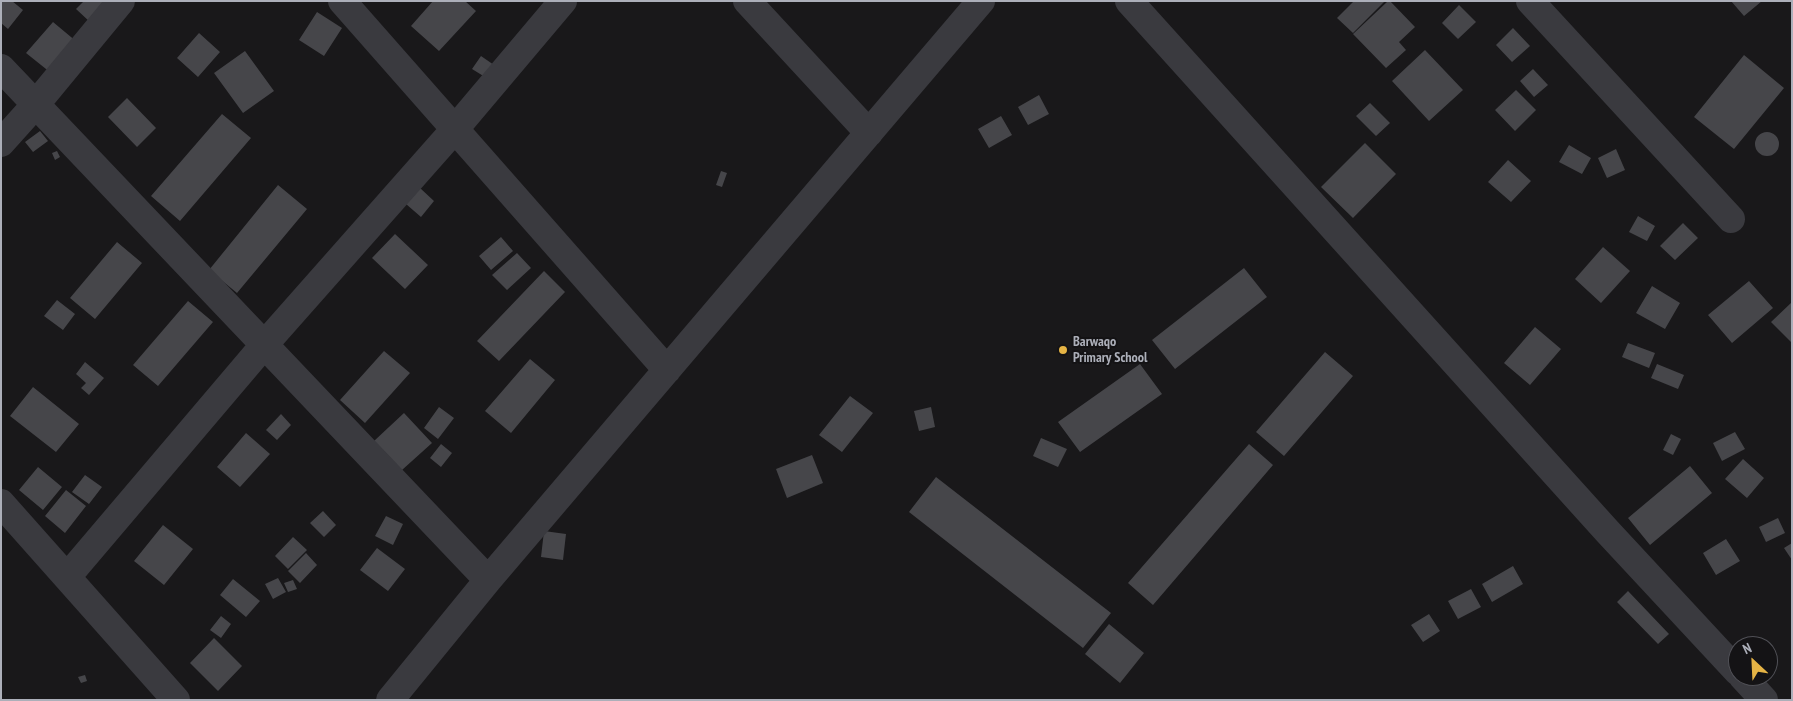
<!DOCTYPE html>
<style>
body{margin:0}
#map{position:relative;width:1793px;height:701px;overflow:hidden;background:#19181a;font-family:"PT Sans Narrow",sans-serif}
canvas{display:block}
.frame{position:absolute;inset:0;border:2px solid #acafb9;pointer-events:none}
.north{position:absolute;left:1728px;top:636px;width:50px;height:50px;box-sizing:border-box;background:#141315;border:1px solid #515157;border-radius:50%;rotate:335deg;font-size:14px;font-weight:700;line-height:20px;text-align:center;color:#acafb9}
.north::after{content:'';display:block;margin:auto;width:18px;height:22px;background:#e6b445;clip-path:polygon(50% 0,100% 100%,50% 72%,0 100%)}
</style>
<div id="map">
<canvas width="1793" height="701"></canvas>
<div class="frame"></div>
<div class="north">N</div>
</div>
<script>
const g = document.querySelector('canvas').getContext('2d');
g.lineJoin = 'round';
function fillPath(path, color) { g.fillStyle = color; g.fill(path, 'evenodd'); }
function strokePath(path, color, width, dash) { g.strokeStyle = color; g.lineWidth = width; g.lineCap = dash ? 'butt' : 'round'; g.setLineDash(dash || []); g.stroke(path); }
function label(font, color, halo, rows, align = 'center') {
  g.font = font + ' "PT Sans Narrow",sans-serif'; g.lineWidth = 4; g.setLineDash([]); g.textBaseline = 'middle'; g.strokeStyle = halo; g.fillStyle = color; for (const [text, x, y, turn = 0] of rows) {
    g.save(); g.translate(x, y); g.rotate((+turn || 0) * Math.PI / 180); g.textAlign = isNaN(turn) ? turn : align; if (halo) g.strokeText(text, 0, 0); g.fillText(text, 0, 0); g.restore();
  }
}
fillPath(new Path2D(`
 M1,1H12L23,10L8,29L1,23Z
 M84,1H105L90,22L76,9Z
 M433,1H465L476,11L439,51L411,26Z
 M1354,1H1385L1353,33L1337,18Z
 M1388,1H1390L1415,27L1399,42L1406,50L1386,68L1353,34Z
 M1731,1H1762L1744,16Z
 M1459,5L1476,22L1458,39L1442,23Z
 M317,12L342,28L324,56L299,40Z
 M53,22L77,42L51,73L26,53Z
 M1513,28L1530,46L1512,62L1496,45Z
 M199,33L220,52L198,77L177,58Z
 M1425,50L1463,90L1429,121L1392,81Z
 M245,51L274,91L243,113L214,73Z
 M1744,55L1784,88L1734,149L1694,117Z
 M481,56L494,65L485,77L472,69Z
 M1533,69L1548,85L1534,97L1520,81Z
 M1516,90L1536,110L1515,131L1495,110Z
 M1039,95L1049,114L1028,125L1018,107Z
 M127,98L156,128L137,147L108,117Z
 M1370,103L1390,123L1376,136L1356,116Z
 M222,114L251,138L180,221L151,196Z
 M1001,116L1012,135L989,148L978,129Z
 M40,131L48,141L33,152L25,142Z
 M1755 144a12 12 0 1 1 24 0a12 12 0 1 1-24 0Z
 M1365,143L1396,174L1353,218L1321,187Z
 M1569,145L1591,158L1582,174L1559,162Z
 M1616,149L1625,170L1607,178L1598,158Z
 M57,151L60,157L55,160L52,153Z
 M1508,160L1531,181L1511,202L1488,182Z
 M721,171L727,173L722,187L716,185Z
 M278,185L307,209L237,293L209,270Z
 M420,188L434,201L421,217L406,204Z
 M1638,216L1655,226L1647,241L1629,232Z
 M1683,223L1698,238L1675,260L1660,246Z
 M395,234L428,265L405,289L372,258Z
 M501,237L513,251L491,270L479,256Z
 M117,242L142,263L95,319L70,298Z
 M1603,247L1630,271L1601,303L1575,279Z
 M517,253L531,268L507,290L492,275Z
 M1244,268L1267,297L1175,369L1152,340Z
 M544,271L565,292L499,361L477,341Z
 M1749,281L1773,308L1732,343L1708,315Z
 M1652,286L1680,303L1665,329L1636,313Z
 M57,300L75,314L63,330L44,316Z
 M188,301L213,322L158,386L133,365Z
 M1792,302V341L1791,342L1771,322Z
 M1535,327L1561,349L1530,385L1504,363Z
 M1628,343L1655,353L1649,368L1622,357Z
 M384,351L410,373L365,423L340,400Z
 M1325,352L1353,376L1284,456L1256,432Z
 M530,359L555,380L511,433L485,411Z
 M85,362L104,378L89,395L81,388L86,383L76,374Z
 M1140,364L1162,394L1080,452L1058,422Z
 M1657,364L1684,375L1678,389L1651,378Z
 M33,387L79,424L56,452L10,416Z
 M850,396L873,413L842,452L819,435Z
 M439,407L454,418L438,439L424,428Z
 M931,407L935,427L919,431L914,411Z
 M404,413L432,443L402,470L374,441Z
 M281,414L291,425L277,440L266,430Z
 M1735,432L1745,449L1722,461L1713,443Z
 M246,433L270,454L240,487L217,467Z
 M1671,434L1681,439L1673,455L1663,450Z
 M1041,438L1067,449L1058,467L1033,456Z
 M441,444L452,453L441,467L430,458Z
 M1249,444L1273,465L1153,605L1128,583Z
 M812,455L823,483L787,498L776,469Z
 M1743,459L1764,478L1747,498L1725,479Z
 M1690,466L1712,493L1650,545L1628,518Z
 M38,467L62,487L43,510L19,490Z
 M85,475L102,487L89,504L72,492Z
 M936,477L1111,613L1083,648L909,512Z
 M66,490L86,506L65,533L45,516Z
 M323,511L336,525L324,537L310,523Z
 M386,516L403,524L393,545L375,536Z
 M1778,518L1785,533L1766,542L1759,527Z
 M163,525L193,549L164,585L134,561Z
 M544,531L566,534L563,560L541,557Z
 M293,537L307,550L288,569L275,556Z
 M1726,539L1740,561L1716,575L1703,553Z
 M1792,543V560L1784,548Z
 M377,548L405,569L388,591L360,570Z
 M306,553L317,565L300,583L288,571Z
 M1513,566L1523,584L1492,602L1482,584Z
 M278,578L286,592L273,599L265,584Z
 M233,579L260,601L246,617L220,595Z
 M293,580L297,589L288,592L284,583Z
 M1471,589L1481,607L1458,619L1448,601Z
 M1628,591L1669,634L1658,644L1617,602Z
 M1429,614L1440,631L1423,642L1411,625Z
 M221,616L231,624L221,638L210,630Z
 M1109,624L1144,653L1120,683L1085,654Z
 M214,638L242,666L218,691L190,663Z
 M85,675L87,681L81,683L78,677Z`), '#46464a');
strokePath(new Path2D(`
 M342,1L667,370
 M747,1L869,133
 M1129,1L1607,531L1738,672
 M1530,1L1731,219
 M1,68L488,580
 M1,143L36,104L121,1
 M1,503L176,700
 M67,577L264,345L455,129L563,1
 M1742,676L1764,700
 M390,700L488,580L981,1`), '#3a3a3f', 28);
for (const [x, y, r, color] of [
 [1063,350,5,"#e6b445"]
]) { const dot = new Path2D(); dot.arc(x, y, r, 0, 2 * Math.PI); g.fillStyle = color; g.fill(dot); strokePath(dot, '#141315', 2); }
label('bold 14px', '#acafb9', '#141315', [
 ["Barwaqo",1073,342],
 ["Primary School",1073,358]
], 'left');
</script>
